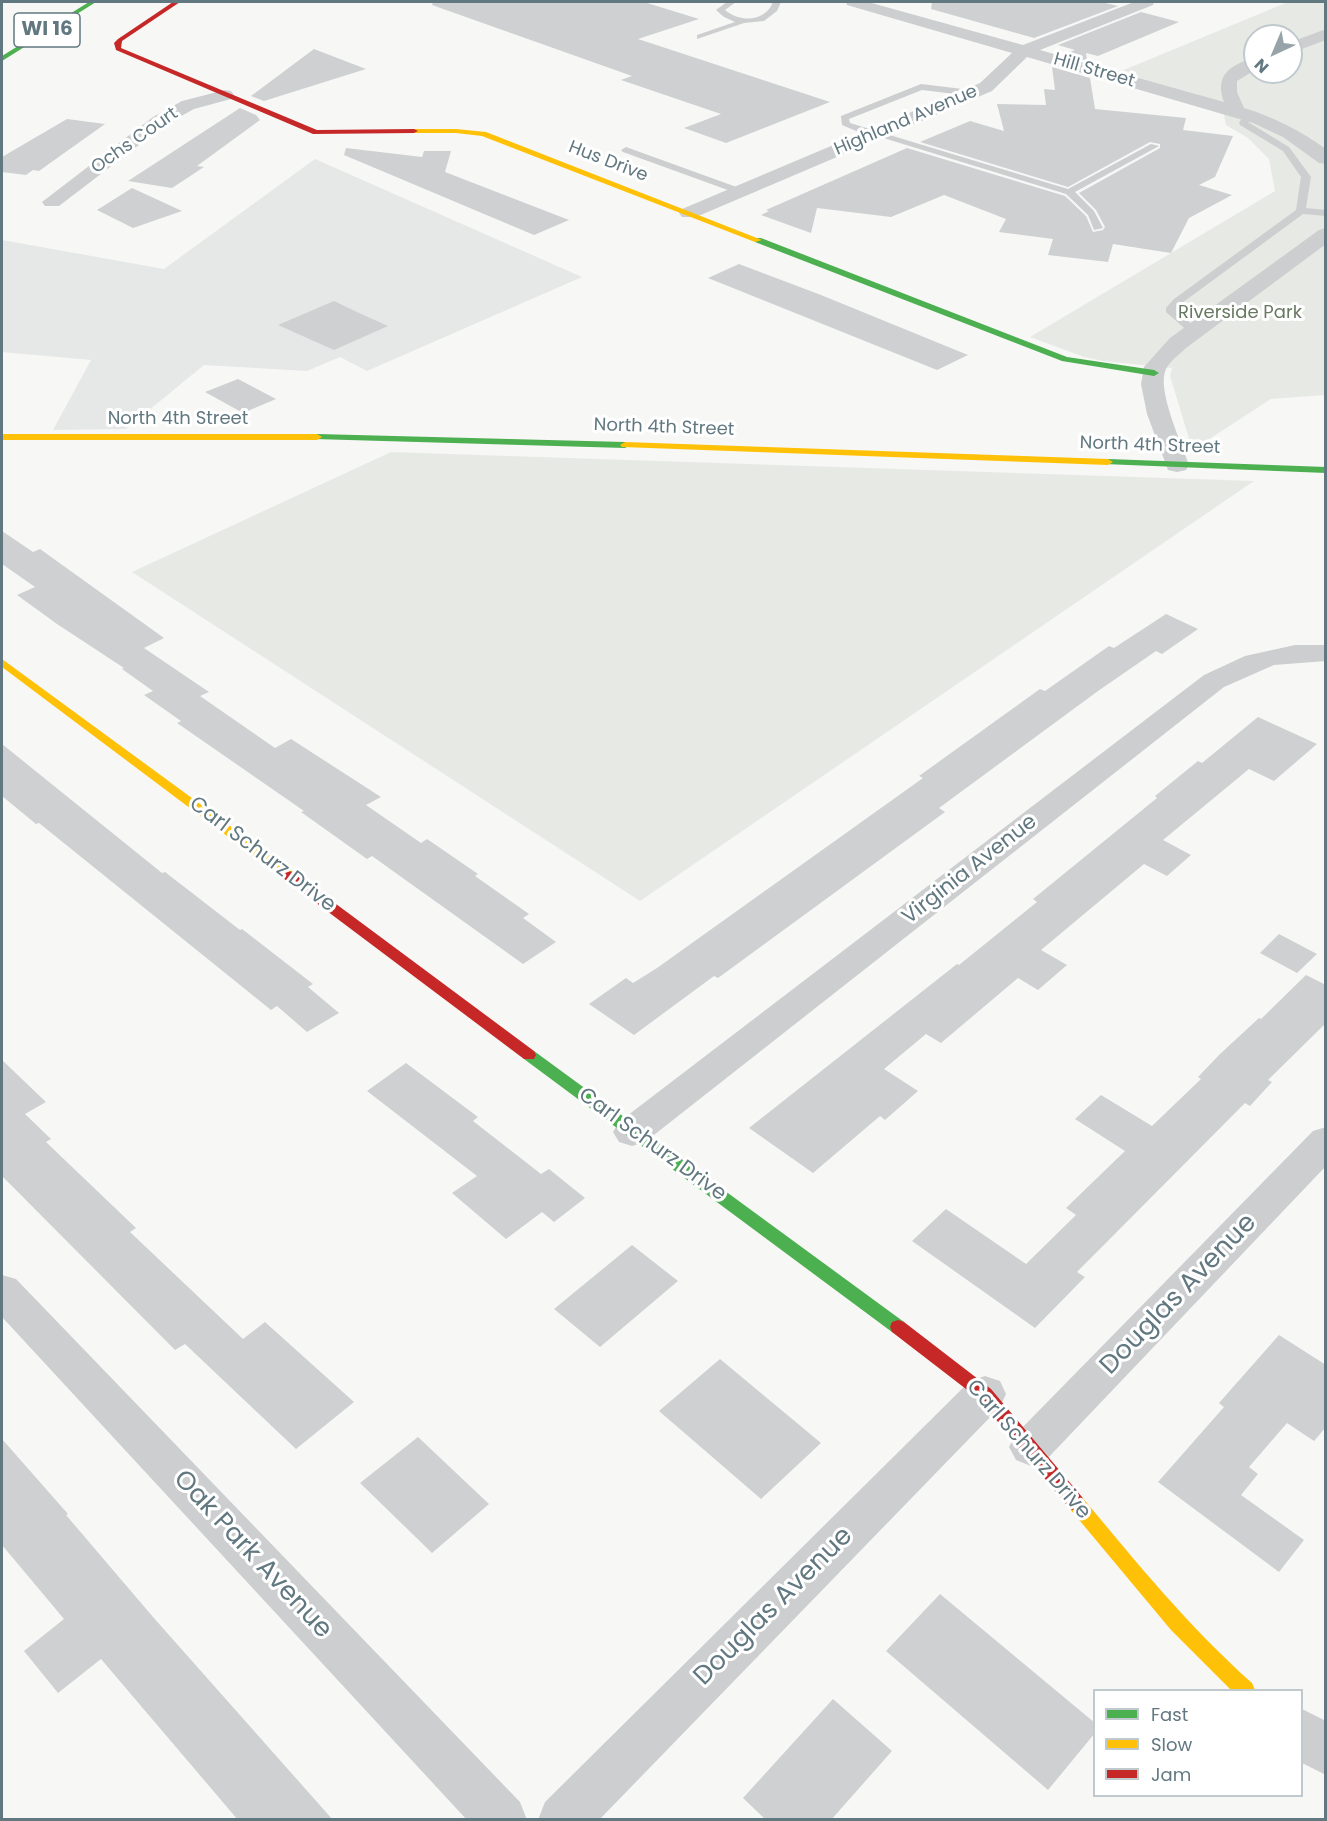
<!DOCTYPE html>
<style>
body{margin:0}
#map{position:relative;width:1327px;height:1821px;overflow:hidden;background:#f7f7f6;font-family:Poppins,sans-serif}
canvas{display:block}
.frame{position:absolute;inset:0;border:3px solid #627881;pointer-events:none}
.legend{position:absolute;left:1093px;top:1689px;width:210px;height:108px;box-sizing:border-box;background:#fff;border:2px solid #c0c9cd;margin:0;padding:8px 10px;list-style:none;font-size:18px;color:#627881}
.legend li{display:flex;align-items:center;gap:12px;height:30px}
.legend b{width:30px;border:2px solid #c0c9cd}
.north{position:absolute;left:1243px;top:24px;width:60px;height:60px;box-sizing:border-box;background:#fff;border:2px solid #c0c9cd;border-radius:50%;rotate:224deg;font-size:16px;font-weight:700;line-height:24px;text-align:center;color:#627881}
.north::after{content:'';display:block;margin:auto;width:21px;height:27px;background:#96a4aa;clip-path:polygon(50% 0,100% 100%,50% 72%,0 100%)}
</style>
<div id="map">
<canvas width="1327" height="1821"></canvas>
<div class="frame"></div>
<ul class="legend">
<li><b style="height:8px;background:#4caf50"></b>Fast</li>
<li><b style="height:8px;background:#ffc107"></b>Slow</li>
<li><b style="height:8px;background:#c62828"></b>Jam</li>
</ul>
<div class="north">N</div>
</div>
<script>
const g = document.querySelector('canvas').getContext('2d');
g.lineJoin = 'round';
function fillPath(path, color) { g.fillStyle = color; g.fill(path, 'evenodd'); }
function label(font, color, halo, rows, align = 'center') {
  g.font = font + ' Poppins,sans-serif'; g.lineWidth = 6; g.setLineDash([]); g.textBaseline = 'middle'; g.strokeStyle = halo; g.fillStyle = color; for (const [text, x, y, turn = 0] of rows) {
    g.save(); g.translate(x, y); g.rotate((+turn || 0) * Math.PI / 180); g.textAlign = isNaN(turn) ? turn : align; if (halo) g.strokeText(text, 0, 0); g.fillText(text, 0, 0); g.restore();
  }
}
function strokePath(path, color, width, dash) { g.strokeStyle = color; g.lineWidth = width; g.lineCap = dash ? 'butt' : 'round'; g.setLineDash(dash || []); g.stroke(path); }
fillPath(new Path2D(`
 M315,159L582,277L367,371L340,357L307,371L204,365L126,429L53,430L91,360L2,352V240L164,269Z`), '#e6e7e7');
fillPath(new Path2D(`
 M1288,2H1325V395L1271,399L1194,449L1191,445L1170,376L1172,368L1103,361L1084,357L1030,337L1275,191L1269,159L1248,138L1226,125L1223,110L1199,95L1119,72ZM1255,36H1291V72H1255Z
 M391,452L1254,481L640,901L132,572Z`), '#e7eae4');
fillPath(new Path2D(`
 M433,2H644L699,19L638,39L830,102L726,143L684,128L721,114L621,80L632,76L432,5Z
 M932,2H1101L1118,6L1034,38L931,9Z
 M1141,12L1179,22L1098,56L1086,53L1087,61L1064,54L1075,50L1058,45Z
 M314,49L366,69L264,101L251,96Z
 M1052,67L1090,78L1095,109L1186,118L1183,130L1233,136L1215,177L1199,185L1232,195L1189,218L1171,253L1113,244L1108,262L1048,255L1053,239L999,232L1006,219L944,195L891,217L817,208L811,233L761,215L769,211L766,210L907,148L1065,196L1086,216L1093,232L1103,230L1105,227L1096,210L1079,193L1160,148V144L1150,142L1068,187L920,142L970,121L1004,131L997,104L1046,105L1044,89L1055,90Z
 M240,108L256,115L260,120L197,166L204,167L172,188L128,181Z
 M67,119L105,124L39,171L33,170L26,175L2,172V157Z
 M346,148L422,157L424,151H451L445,172L569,220L534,235L344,155Z
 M132,188L182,211L133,228L97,210Z
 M739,264L821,295L968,355L937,370L708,278Z
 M334,301L359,313L388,326L334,350L278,325Z
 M238,379L276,399L243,413L205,392Z
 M2,531L33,552L40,549L164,638L144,648L209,692L200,696L275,748L291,739L381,797L366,805L421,843L427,839L478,874L475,876L529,914L523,918L556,942L523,964L372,856L367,859L301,812L304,811L177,723L181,721L144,695L153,691L122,669L124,668L57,624L17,595L35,587L2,564Z
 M1166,614L1198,629L1162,654L1156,651L1098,691L939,808L945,812L718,978L714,976L634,1035L589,1004L626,978L633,983L657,968L923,778L919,776L1040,689L1045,691L1109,646L1114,648Z
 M1258,717L1317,744L1274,781L1249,769L1163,840L1191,855L1167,876L1144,864L1041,950L1067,965L1038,990L1018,978L941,1043L926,1034L884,1069L918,1091L885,1120L880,1116L813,1173L749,1128L957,964L959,965L1037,902L1033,899L1157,798L1155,796L1198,761L1202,763Z
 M2,744L162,873L165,872L240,930L242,929L313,984L308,987L339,1013L307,1032L277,1006L271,1010L39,823L36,824L2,796Z
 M1279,934L1317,954L1297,973L1260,953Z
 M1306,975L1326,985V1023L1268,1080L1272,1082L1250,1106L1245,1103L1077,1272L1085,1277L1035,1328L912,1241L946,1209L1026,1264L1076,1215L1066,1208L1125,1151L1075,1119L1101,1095L1152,1126L1201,1079L1198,1077L1220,1054L1259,1018L1261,1019Z
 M2,1060L46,1102L25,1114L51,1139L46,1142L136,1228L130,1232L243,1339L265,1322L354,1402L296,1449L185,1344L175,1350L2,1176Z
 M406,1063L478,1117L473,1121L541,1174L549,1169L585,1198L554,1222L542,1212L506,1239L452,1193L477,1176L367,1091Z
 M632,1245L678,1281L600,1347L554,1309Z
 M1279,1335L1326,1365V1427L1314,1441L1287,1423L1249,1467L1258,1474L1241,1495L1304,1540L1279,1572L1158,1482L1224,1407L1219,1403Z
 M720,1359L821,1443L761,1499L659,1411Z
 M418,1437L489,1504L432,1553L360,1483Z
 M2,1439L68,1514L66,1515L153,1617L333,1820H238L101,1659L58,1693L24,1651L64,1619L2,1545Z
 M940,1594L1095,1723V1733L1048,1790L886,1651Z
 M833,1699L892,1751L831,1820H766L743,1798Z`), '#ced0d1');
fillPath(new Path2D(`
 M727,2H736L725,10C741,23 765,22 773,2H781L777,11L764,21L744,23L697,39V35L735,22L724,17L716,10Z
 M921,84L971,90L975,93L971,96L922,90L849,119L850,123L1068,189L1151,144L1159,146L1075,192L1094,211L1103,228L1094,230L1088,215L1066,194L877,136L870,137L842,125L841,116Z
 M1248,112L1252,115L1248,122L1289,147L1311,177L1306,208L1326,210V216L1303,214L1182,303L1176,310L1199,331L1194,334L1190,333L1166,312V308L1174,299L1296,210L1301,177L1283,151L1240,125L1239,123L1245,113Z
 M626,147L742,189L744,191L736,193L623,152L621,150Z`), '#cdcecf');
fillPath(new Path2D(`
 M846,2H868L1023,45L1134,2H1154L1153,5L1040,50L1224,102C1214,76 1230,64 1255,58V70L1237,81V92L1244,108C1274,117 1301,131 1326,149V164L1319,163L1283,137L1253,123L1027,57L992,91L696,217H682L679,213L682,209L980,83L1012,53L847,5Z
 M1326,29V40L1291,53V42Z
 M225,90L231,91L234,95L231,99L194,109L165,125L59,206H45L42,202L153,117L182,101Z
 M1326,228V244L1186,348C1180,354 1170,361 1166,369C1156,389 1182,444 1189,465L1186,470L1177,472L1168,470L1147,414L1141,384L1144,367L1170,338L1319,230Z
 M1295,645H1326V661L1274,665L1224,687L645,1142L632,1146L619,1142L613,1132L619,1122L1204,675L1245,656Z
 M1326,1127V1166L1046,1460L1031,1466L1016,1460L1009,1447L1016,1434L1313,1131Z
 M2,1275L16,1279L520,1802L527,1820H467L2,1317Z
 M985,1376L1000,1381L1006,1394L1000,1407L599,1820H538L545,1802L970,1381Z
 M1302,1709L1326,1721V1775L1302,1763Z`), '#cdcecf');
fillPath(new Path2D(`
 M89,2H96L2,61V56Z
 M755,238H761L1067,357L1154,370L1159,373L1154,376L1062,361L755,242Z
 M317,434L625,442L630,445L625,448L314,439L312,437Z
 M1108,459L1326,467V473L1104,464V460Z
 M529,1050L534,1051L904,1322L906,1327L904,1332L898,1334L892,1332L524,1059L522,1055L524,1051Z`), '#4caf50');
fillPath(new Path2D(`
 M411,129H456L486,132L762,240L755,242L482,136L456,133H411Z
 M2,434H317L322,437L317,440H2Z
 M625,442L1108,459L1113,462L1108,465L622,447L620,445Z
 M2,659L293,872L295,875L293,878H283L2,667Z
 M1076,1495L1082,1497C1136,1562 1189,1627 1252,1683L1255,1690H1231L1171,1630L1070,1509L1067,1503L1070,1497Z`), '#ffc107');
fillPath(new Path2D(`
 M173,2H180L122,41L121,48L317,130L414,129L418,131L414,133L313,134L116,50L114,43L118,39Z
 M288,871L293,872L534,1051L536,1055L534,1059H524L283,878L281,875L283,872Z
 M898,1320L904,1322L991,1389L1082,1497L1085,1503L1082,1509L1076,1511L1070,1509L979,1399L892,1332L890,1327L892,1322Z`), '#c62828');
label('18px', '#627881', '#fff', [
 ["Hill Street",1094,71,16],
 ["Highland Avenue",906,121,-23],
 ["Ochs Court",135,141,-35],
 ["Hus Drive",608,162,21],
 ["North 4th Street",178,419],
 ["North 4th Street",664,428,2],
 ["North 4th Street",1150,446,2]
]);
label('18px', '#687961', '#fff', [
 ["Riverside Park",1240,313]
]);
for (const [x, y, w] of [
 [47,30,66]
]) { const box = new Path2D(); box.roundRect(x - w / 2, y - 17, w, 34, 4.5); g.fillStyle = '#fff'; g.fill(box); strokePath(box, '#627881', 1.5); }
label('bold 20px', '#627881', null, [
 ["WI 16",47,30]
]);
label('21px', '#627881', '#fff', [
 ["Carl Schurz Drive",262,855,37],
 ["Virginia Avenue",970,870,-38],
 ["Carl Schurz Drive",652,1145,36],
 ["Carl Schurz Drive",1028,1450,49]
]);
label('26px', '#627881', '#fff', [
 ["Douglas Avenue",1179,1295,-46],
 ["Oak Park Avenue",252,1555,47],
 ["Douglas Avenue",774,1607,-45]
]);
</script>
